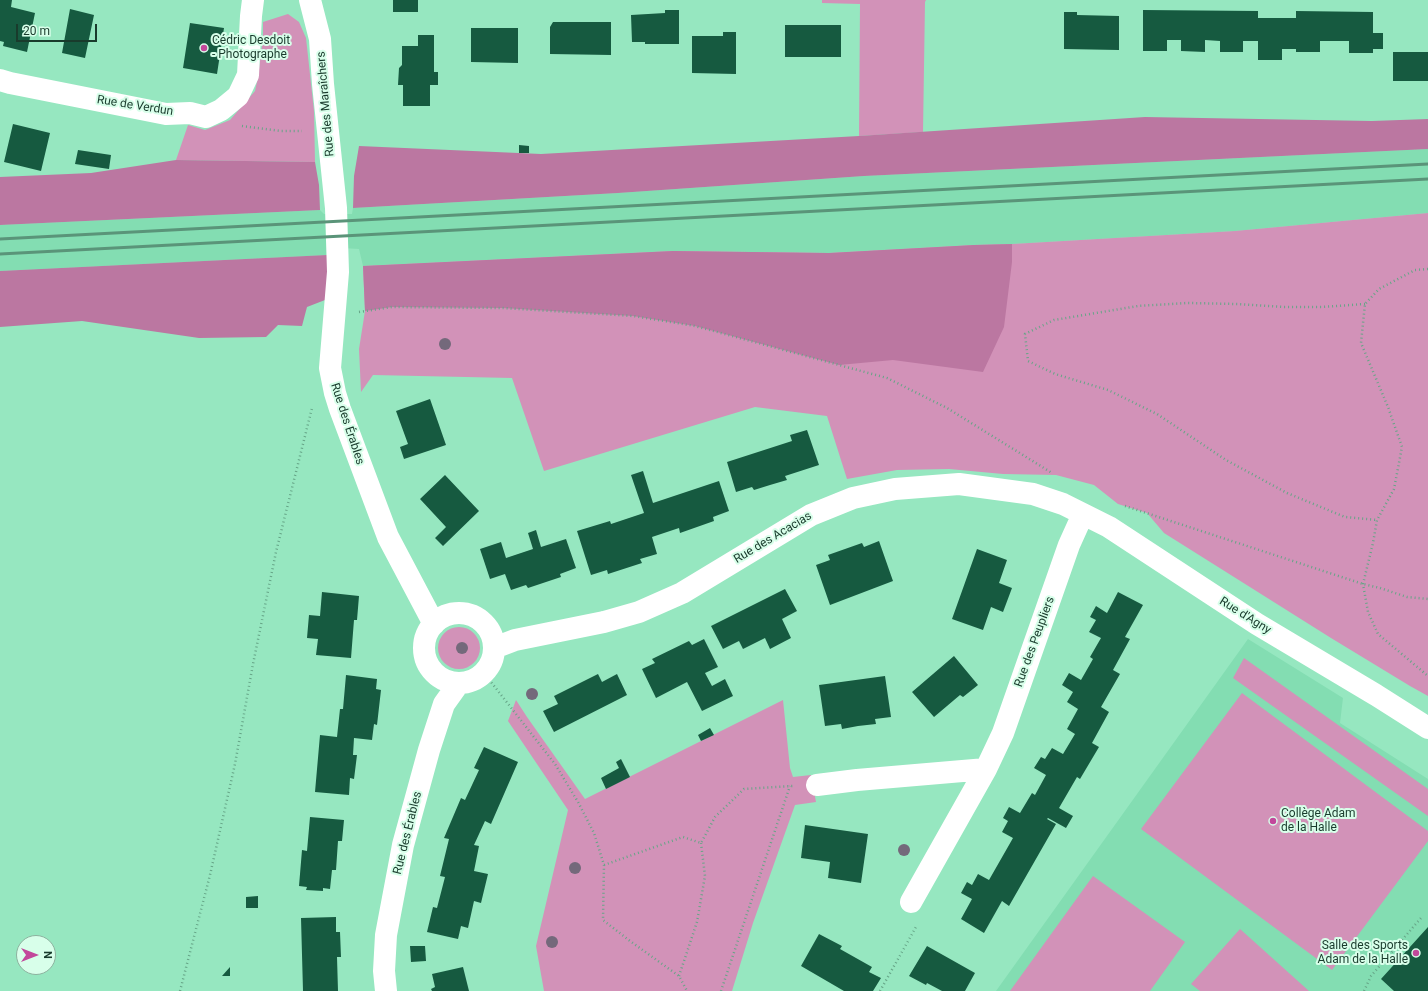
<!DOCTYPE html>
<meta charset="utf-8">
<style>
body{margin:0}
#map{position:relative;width:1428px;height:991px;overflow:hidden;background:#96e7c0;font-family:Roboto,sans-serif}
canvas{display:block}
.north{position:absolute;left:16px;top:935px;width:40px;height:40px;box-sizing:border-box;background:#d8ffea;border:1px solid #8cb19e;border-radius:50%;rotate:90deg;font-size:11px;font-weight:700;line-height:16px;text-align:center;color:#193b2c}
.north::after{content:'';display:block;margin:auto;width:14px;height:18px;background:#c2489b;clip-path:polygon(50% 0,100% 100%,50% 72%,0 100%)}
.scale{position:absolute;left:16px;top:24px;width:81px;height:18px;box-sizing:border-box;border:2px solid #193b2c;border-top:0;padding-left:5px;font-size:12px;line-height:14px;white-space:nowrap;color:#193b2c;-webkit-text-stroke:3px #d8ffea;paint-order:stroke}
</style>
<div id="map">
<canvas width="1428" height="991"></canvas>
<div class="north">N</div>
<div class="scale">20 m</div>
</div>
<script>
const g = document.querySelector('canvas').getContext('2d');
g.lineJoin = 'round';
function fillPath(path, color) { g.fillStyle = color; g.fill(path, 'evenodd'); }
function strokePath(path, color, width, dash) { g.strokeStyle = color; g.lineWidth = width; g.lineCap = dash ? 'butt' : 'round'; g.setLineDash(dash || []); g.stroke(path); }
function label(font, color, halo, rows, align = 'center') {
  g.font = font + ' Roboto,sans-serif'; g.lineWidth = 4; g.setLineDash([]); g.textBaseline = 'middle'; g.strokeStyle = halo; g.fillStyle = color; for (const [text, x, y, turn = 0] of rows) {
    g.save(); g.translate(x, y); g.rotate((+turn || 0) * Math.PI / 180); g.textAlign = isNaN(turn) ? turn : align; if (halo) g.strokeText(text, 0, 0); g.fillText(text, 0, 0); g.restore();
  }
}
fillPath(new Path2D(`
 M1428,149V213L1235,231L1012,244L974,245L829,253L673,251L363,266L359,249L342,248L327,255L0,271V225L320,210L324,214H352L353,208L618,193L864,176Z
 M1248,639L1343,698L1340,723L1428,779V991H996Z`), '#83ddb2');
fillPath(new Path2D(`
 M822,0H926L925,2L923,132L859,136L860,4L822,3Z
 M288,14L299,22L306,38L314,111L315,162L176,160L188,125L205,130L230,120L255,91L258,77L263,38V22Z
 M1428,213V696L1410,686L1331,638L1164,533L1147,513L1118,504L1094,485L1056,475L1003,474L949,469L897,470L847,479L827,416L755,407L544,471L512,378L373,375L361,392L359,349L365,311L363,266L673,251L829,253L974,245L1012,244L1235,231Z
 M438 648a21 21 0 1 1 42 0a21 21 0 1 1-42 0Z
 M1244,658L1428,789V816L1233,678Z
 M1242,693L1428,831V841L1332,970L1141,829Z
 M516,700L527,717L585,799L783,700L790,768L793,777L811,775L816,802L795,805L753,923L732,991H544L536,946L568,810L508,721Z
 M1093,876L1185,942L1150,991H1010Z
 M1240,929L1309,991H1200L1191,984Z`), '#d292b8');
fillPath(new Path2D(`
 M1145,117L1372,121L1428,119V149L864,176L618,193L353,208L354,176L359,146L541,154L859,136Z
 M176,160L315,162L319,185L320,210L0,225V177L91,173Z
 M1012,244V262L1004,327L983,372L893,360L839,365L695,326L633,316L503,308L392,307L365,311L363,266L673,251L829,253L974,245Z
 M327,255L328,281L325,300L307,307L302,326L278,325L266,337L199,338L82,321L0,327V271Z`), '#bb77a1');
fillPath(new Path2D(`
 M0,0H12L11,7L35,13L27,52L3,46L4,42L0,41Z
 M393,0H418V12H393Z
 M70,9L94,15L85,58L62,53Z
 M665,10H679V44H645V42H632L631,15L665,13Z
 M1143,10L1258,11V18H1296V11L1373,12V33H1383V49H1373V53H1349V41H1320V52H1296V49H1282V60H1258V41H1243V52H1220V41L1205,40V52L1181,51V40H1167V51H1143Z
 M1064,12H1077V15L1119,16V50L1064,49Z
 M553,22H611V55L550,54V27Z
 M190,23L224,28L217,74L183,68Z
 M785,25H841V57H785Z
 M471,28H518V63L471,62Z
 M723,32H736V74L692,73V36H723Z
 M418,35H434V72H438V85H430V106H403V85H398L399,68L402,65V46H418Z
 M1393,52H1428V81H1393Z
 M13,124L50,133L41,171L4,162Z
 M519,145L529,146V153H519Z
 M78,150L111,155L109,169L75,164Z
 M430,399L446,445L404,459L400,447L408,444L396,411Z
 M807,430L819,465L785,476L787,480L770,485L754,490L752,487L736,492L727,462L792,441L790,435Z
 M643,471L653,503L719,481L729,511L713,517L714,521L680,533L679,528L652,537L657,554L640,559L642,563L608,574L607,570L591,575L577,531L610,521L611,524L644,513L631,475Z
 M445,475L479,511L443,546L435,538L446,527L420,499Z
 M536,530L541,547L566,539L576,568L560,574L561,577L528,588L526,585L511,590L505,574L490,579L480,549L501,542L506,558L533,549L528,533Z
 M879,541L893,581L830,605L816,565L830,560L828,555L862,543L864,547Z
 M977,549L1007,560L999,583L1012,588L1003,612L991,607L983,630L952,619Z
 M785,589L797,611L782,619L791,638L770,649L765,638L743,649L739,641L723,649L711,626Z
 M322,592L359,596L357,620H354L351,658L316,655L318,639L307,638L309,615L320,616Z
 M1118,592L1143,605L1125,637L1130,639L1113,670L1120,674L1101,707L1109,712L1092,743L1099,747L1080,779L1077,777L1059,808L1073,816L1066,828L1048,818L1047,819L1056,824L1009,906L1002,901L984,933L961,919L972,899L961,893L967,882L972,885L978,874L989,880L1013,838L1002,832L1008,821L1003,818L1009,807L1020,813L1032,793L1035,795L1046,775L1034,768L1041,757L1045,759L1052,748L1063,754L1075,734L1067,729L1078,709L1067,702L1073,692L1062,685L1069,673L1081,680L1093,659L1090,657L1101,638L1089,632L1096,620L1090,617L1096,606L1107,613Z
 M704,639L718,667L705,673L712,686L725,679L733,696L702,711L687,682L656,698L642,669L655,663L652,659L689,641L692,645Z
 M954,656L978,685L963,697L960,695L934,717L912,692Z
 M598,674L602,682L617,674L627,695L554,732L543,711L558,704L554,696Z
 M346,675L377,679L376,689L381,690L377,725L374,724L372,740L354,738L353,755H357L354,779L350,778L349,795L315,792L320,735L337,737L340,709H343Z
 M885,676L891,717L875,719L876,724L858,726L842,729L841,724L825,726L819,685Z
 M710,728L714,735L701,741L698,735Z
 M484,747L518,762L491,824L485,821L474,845L479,846L474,871L488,874L481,903L474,901L468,928L461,926L458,939L427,932L433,907L437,908L445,877L440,876L449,839L444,838L461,798L465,800L479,770L474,768Z
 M621,759L630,777L606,789L601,778L619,768L616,762Z
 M310,817L344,820L342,841H338L336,870H332L330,889L323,888V891L306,890L307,887L299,886L302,850L307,851Z
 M805,825L868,834L861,883L828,878L830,862L801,858Z
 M258,896V908H246V897Z
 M336,917V932H340L341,957H337L338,991H303L301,918Z
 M1428,927V991H1394L1381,979Z
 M819,934L842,946L840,949L872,967L869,972L881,978L873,991H844L801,966Z
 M410,946H425L426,961L411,962Z
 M927,946L975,973L965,991H942L927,983L926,985L909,976Z
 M230,967V976H222Z
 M463,967L469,991H432L431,989L435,987L432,974Z`), '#165a40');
strokePath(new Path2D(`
 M242,126L281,131H302
 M1428,269L1415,270L1379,289L1365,304L1361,343L1388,407L1402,447L1394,489L1377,520L1373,543L1363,584L1368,612L1378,634L1428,676
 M1365,304L1322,307H1284L1238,304L1187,303L1138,306L1054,320L1025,334L1028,361L1055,374L1108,390L1157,414L1226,460L1287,493L1345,517L1377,520
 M359,312L392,307L503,308L633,316L695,326L887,378L947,408L1052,473
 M1125,506L1363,584L1380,588L1407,597L1428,599
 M484,673L555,764L578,802L594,833L604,865L603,920L630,941L679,976L687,991
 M604,865L683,837L701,843L715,817L744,789L793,786
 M679,976L697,922L705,876L701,843
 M180,991L210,875L235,764L253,664L276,552L312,408
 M721,991L790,786
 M880,991L916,927
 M1364,991L1371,976L1421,918`), '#66a587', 2.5, [1, 3]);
strokePath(new Path2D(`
 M310,0L320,39L323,84L336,208L338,272L330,368L335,393L340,409L388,537L434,624
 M0,80L10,83L166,114L190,113L206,117L221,110L238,96L248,75L251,16L253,0
 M424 648a35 35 0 1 1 70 0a35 35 0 1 1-70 0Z
 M494,648L515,640L604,622L639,612L682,593L811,515L853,498L895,489L959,484L1033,494L1063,504L1109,527L1257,624L1376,695L1428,728
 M817,785L857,780L986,769
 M911,902L986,769L1003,733L1069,545L1083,514
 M386,991L384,971L386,935L403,845L429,750L444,704L459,683`), '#fff', 22);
strokePath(new Path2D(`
 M0,239L1428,164
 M0,254L1428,179`), '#5a9479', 3);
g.fillStyle = '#74697b';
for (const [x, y] of [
 [445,344],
 [462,648],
 [532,694],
 [904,850],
 [575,868],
 [552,942]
]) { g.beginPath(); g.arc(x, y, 6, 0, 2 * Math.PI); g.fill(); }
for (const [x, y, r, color] of [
 [204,48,4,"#c2489b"],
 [1273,821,4,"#c2489b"],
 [1416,953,4,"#c2489b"]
]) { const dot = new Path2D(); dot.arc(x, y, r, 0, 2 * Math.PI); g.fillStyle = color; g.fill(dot); strokePath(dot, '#d8ffea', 1.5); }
label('12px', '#193b2c', '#d8ffea', [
 ["Cédric Desdoit",212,41],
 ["- Photographe",212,55],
 ["Collège Adam",1281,814],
 ["de la Halle",1281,828],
 ["Salle des Sports",1408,946,"right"],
 ["Adam de la Halle",1408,960,"right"]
], 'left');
label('12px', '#193b2c', '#d8ffea', [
 ["Rue des Maraîchers",326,104,-95],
 ["Rue de Verdun",135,106,9],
 ["Rue des Érables",347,424,72],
 ["Rue des Acacias",773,538,-31],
 ["Rue d'Agny",1245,616,32],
 ["Rue des Peupliers",1035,642,-70],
 ["Rue des Érables",408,833,-76]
]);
</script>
